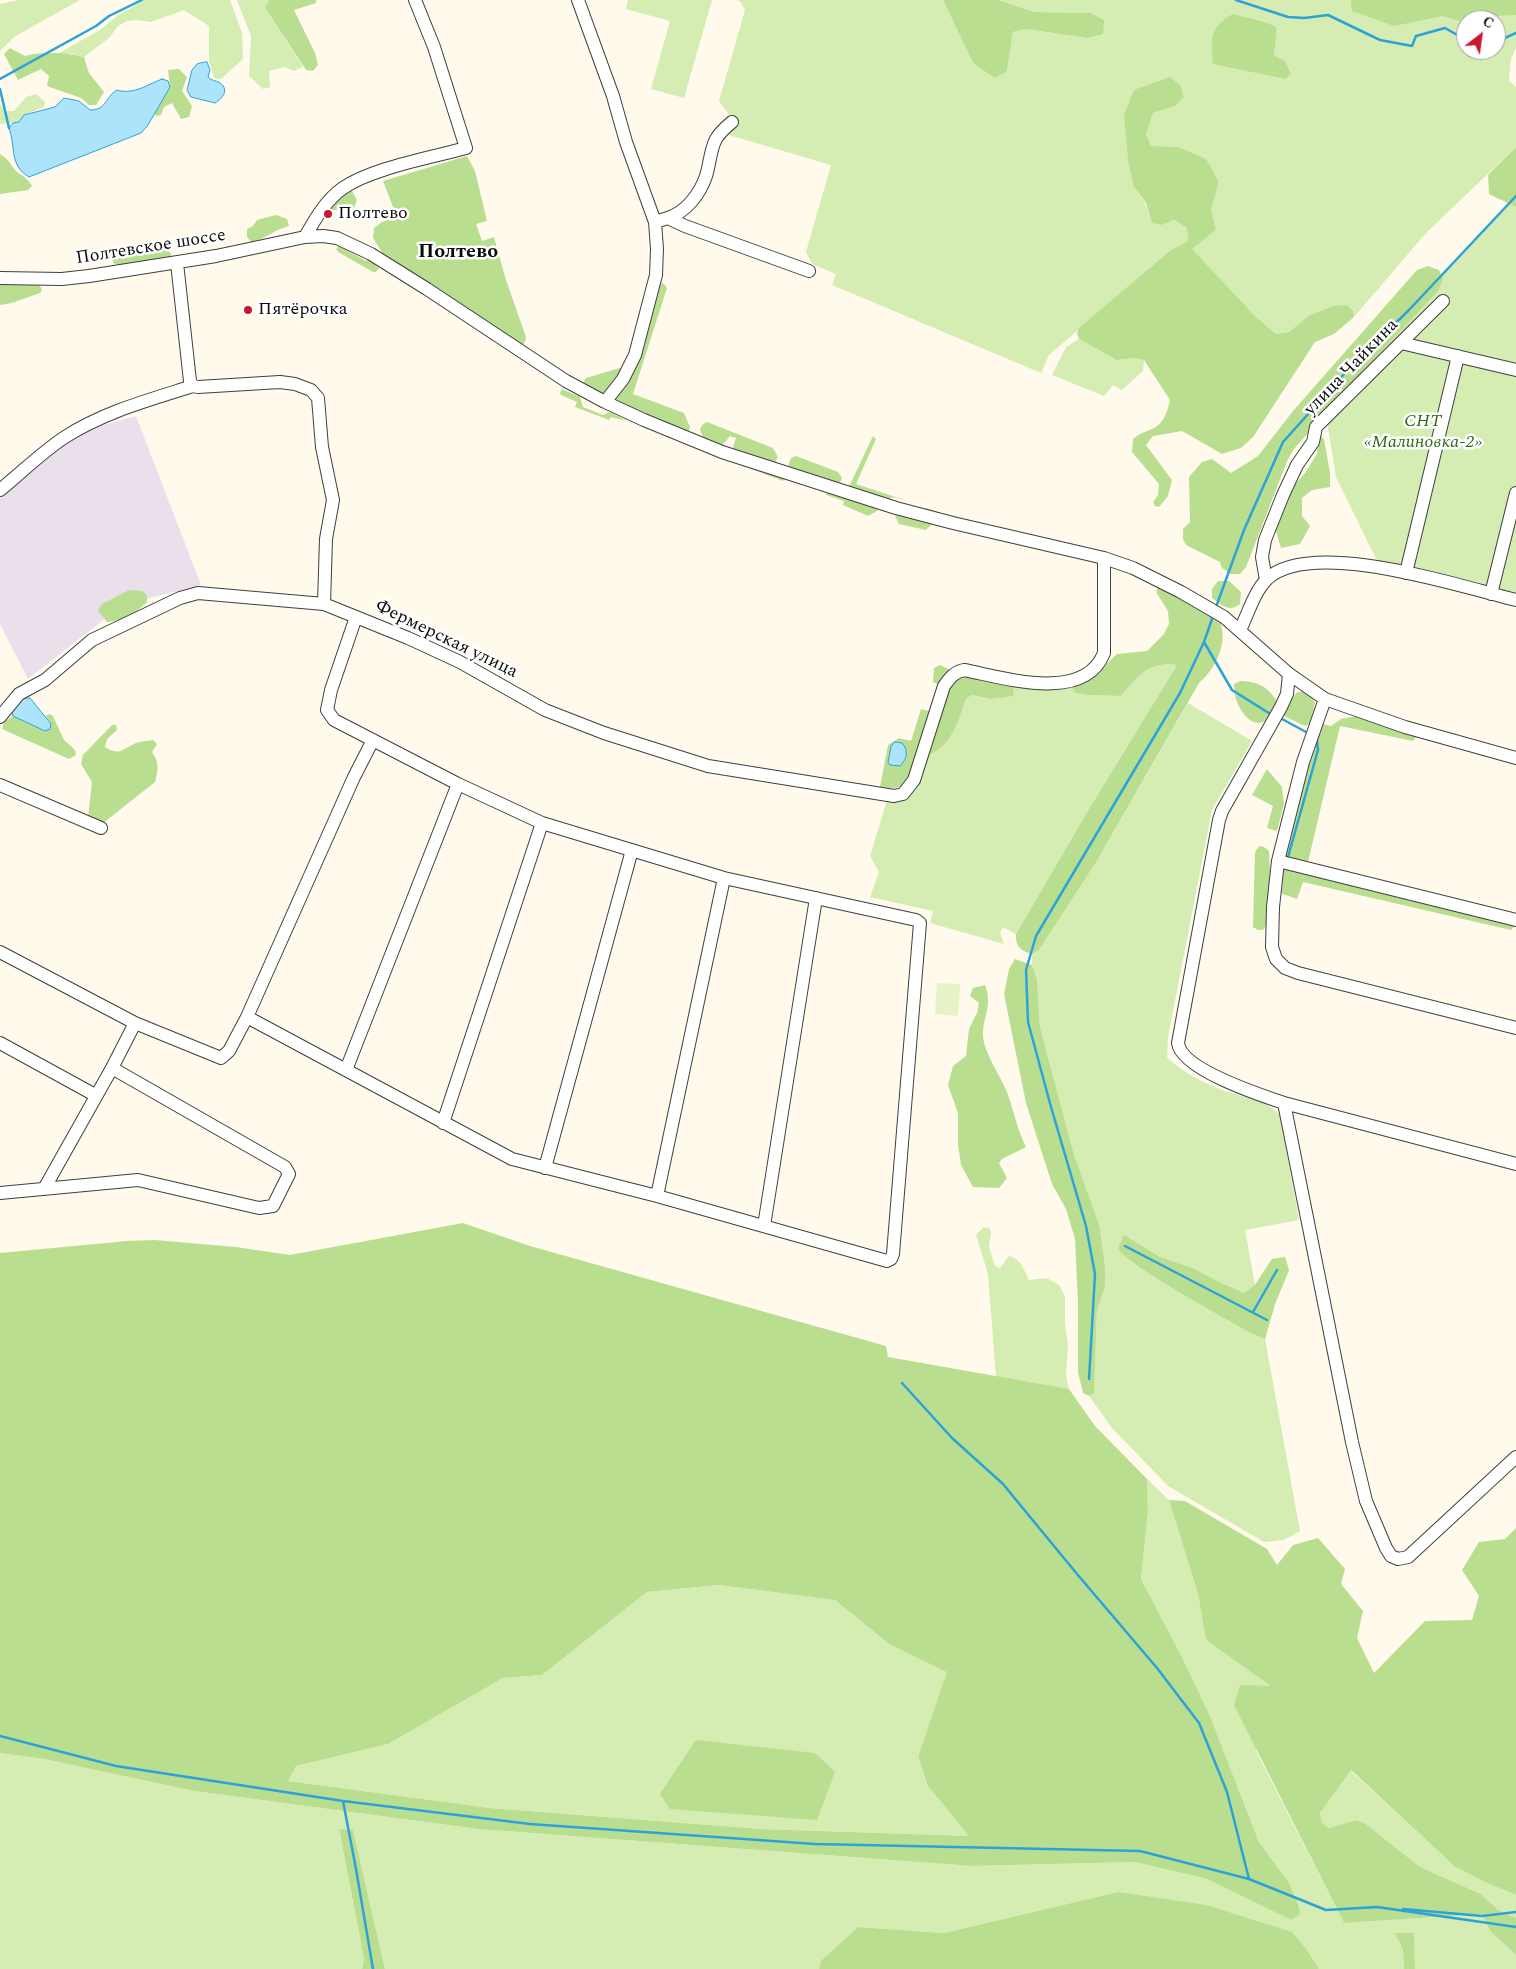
<!DOCTYPE html>
<meta charset="utf-8">
<style>
body{margin:0}
#map{position:relative;width:1516px;height:1969px;overflow:hidden;background:#fffaec;font-family:Spectral,serif}
canvas{display:block}
.north{position:absolute;left:1456px;top:10px;width:50px;height:50px;box-sizing:border-box;background:#fff;border:1px solid #9e9e9e;border-radius:50%;rotate:30deg;font-size:14px;font-weight:700;line-height:20px;text-align:center;color:#0c0c0c}
.north::after{content:'';display:block;margin:auto;width:18px;height:22px;background:#c71a30;clip-path:polygon(50% 0,100% 100%,50% 72%,0 100%)}
</style>
<div id="map">
<canvas width="1516" height="1969"></canvas>
<div class="north">С</div>
</div>
<script>
const g = document.querySelector('canvas').getContext('2d');
g.lineJoin = 'round';
function fillPath(path, color) { g.fillStyle = color; g.fill(path, 'evenodd'); }
function strokePath(path, color, width, dash) { g.strokeStyle = color; g.lineWidth = width; g.lineCap = dash ? 'butt' : 'round'; g.setLineDash(dash || []); g.stroke(path); }
function label(font, color, halo, rows, align = 'center') {
  g.font = font + ' Spectral,serif'; g.lineWidth = 5; g.setLineDash([]); g.textBaseline = 'middle'; g.strokeStyle = halo; g.fillStyle = color; for (const [text, x, y, turn = 0] of rows) {
    g.save(); g.translate(x, y); g.rotate((+turn || 0) * Math.PI / 180); g.textAlign = isNaN(turn) ? turn : align; if (halo) g.strokeText(text, 0, 0); g.fillText(text, 0, 0); g.restore();
  }
}
fillPath(new Path2D(`
 M136,416L201,585L150,598L107,617L28,679L0,624V498L38,460L86,430Z`), '#eae0ec');
fillPath(new Path2D(`
 M19,0H80L14,37L0,51V4Z
 M145,0H230L242,33L243,59L221,79L214,78L209,61V26L184,10L151,22L136,20L127,21L118,26L109,38L84,57L71,54H57L100,30L117,16Z
 M237,0H269L265,8L303,67L294,71L285,67L269,71L270,87L263,89L249,76L251,36Z
 M628,0H712L684,98L651,89L670,21L626,9Z
 M736,0H943L973,63L1007,71L1013,32L1026,29L1087,38L1090,13L1034,12L999,0H1516V48L1511,59L1509,81L1516,87V147L1426,233L1354,317L1353,311L1333,306L1308,316L1289,332L1276,334L1255,316L1191,249L1216,230L1211,210L1219,182L1178,147L1151,146L1146,134L1153,113L1175,106L1134,90V187L1145,203L1152,222L1162,225L1174,220L1187,228L1188,241L1171,250L1049,355L1041,373L832,285L836,274L812,264L806,252L831,165L722,133L728,113L719,101L745,10L740,1ZM1233,14L1265,22L1277,27L1274,55L1285,61L1291,72L1286,79ZM1466,20H1496V50H1466Z
 M36,94L45,102L44,107L24,115L19,122L0,124V104L5,111H14L26,97Z
 M1516,196V600L1380,567L1336,477L1323,398Z
 M1079,339L1117,360L1133,358L1144,360L1143,371L1122,390L1113,385L1104,396L1052,375L1066,347Z
 M1159,664L1177,665L1086,814L1016,934L1003,927L1000,932L1004,944L930,923L933,911L870,897L879,872L870,856L888,797L917,781L929,755C953,743 958,723 966,699L972,695L990,699L1014,685L1040,688H1072L1075,693L1087,695L1121,696L1145,669Z
 M1188,703L1252,741L1212,810L1168,1037L1167,1057C1180,1071 1202,1082 1220,1089C1239,1097 1266,1099 1280,1115L1299,1220L1245,1230L1255,1285L1272,1259L1285,1257L1289,1270L1275,1304L1265,1339L1300,1531L1284,1540L1264,1542L1168,1486L1112,1428L1089,1396L1094,1394L1097,1310L1105,1287L1099,1224L1074,1155L1040,1027L1037,979L1032,965V954L1039,950L1095,864Z
 M984,1227L989,1228L991,1232L989,1247L995,1266L1000,1268L1009,1256C1021,1259 1024,1270 1029,1280L1047,1278L1059,1285L1065,1296V1323L1068,1346L1066,1375L1069,1389L996,1377L988,1274L976,1235Z
 M1147,1479L1169,1500L1198,1594L1206,1640L1272,1686L1256,1751L1344,1923L1482,1914L1490,1931L1516,1955V1969H1415L1414,1933L1396,1934L1403,1950L1404,1969H1319L1307,1950L1118,1892L944,1933L858,1927L822,1961L819,1969H385L353,1830H339L364,1959L362,1969H0V1753L44,1759L194,1791L478,1829L972,1866L1135,1862L1207,1879L1291,1920L1298,1904L1289,1883L1259,1842L1210,1716L1182,1657L1141,1579L1148,1512Z
 M719,1585L835,1600L889,1644L948,1672L918,1757L928,1786L969,1836L761,1829L490,1808L288,1781L296,1766L388,1744L503,1678L542,1675L647,1592Z
 M1350,1770L1454,1866L1485,1882L1516,1895V1918L1498,1910L1481,1894L1420,1867L1366,1824L1357,1820L1329,1828L1322,1823L1320,1813Z`), '#d5ecb2');
fillPath(new Path2D(`
 M269,0H316V3L294,10L315,53L318,65L313,71L306,70L265,8Z
 M943,0H999L1034,12L1090,13L1104,20L1103,34L1087,38L1026,29L1013,32L1007,71L995,78L973,63Z
 M1351,0H1516V15L1486,16L1478,20H1466V23L1443,16L1394,26L1352,11Z
 M1233,14L1265,22L1277,27L1274,55L1285,61L1291,73L1286,79L1213,64C1211,39 1209,27 1233,14Z
 M10,48L25,56C42,51 67,53 84,57L89,73L104,92L96,105H89L81,98L47,86L49,76L41,69L18,80L4,54Z
 M179,69L187,77L182,91L192,106L189,117L181,119L172,103L164,107L161,115L157,116L154,114L170,87L168,70Z
 M1170,77L1180,85L1184,97L1175,106L1153,113L1146,134L1151,146L1178,147L1206,159L1219,182L1211,210L1216,230L1192,249L1255,316L1276,334L1289,332L1308,316L1333,306L1346,305L1353,311L1354,317L1334,334L1315,342L1253,437L1241,448L1222,454L1182,431L1153,436L1146,445L1172,480L1168,496L1159,507L1155,506L1153,502L1158,495L1159,484L1132,452L1133,439C1141,432 1145,433 1154,428C1164,423 1168,410 1170,400L1144,360L1133,358L1117,360L1079,339L1077,333L1079,328L1171,250L1188,241L1187,228L1174,220L1162,225L1152,223L1146,203L1134,187L1128,159L1124,115L1134,90Z
 M1516,147V207L1489,194L1488,175Z
 M0,154C10,160 10,165 17,172C24,177 28,179 32,186L28,190L0,194Z
 M467,156L475,171L487,221L476,224L482,241L494,237L506,280L526,337L525,342L523,345L518,344L385,257L373,238L374,228L382,222L397,217L383,181Z
 M349,189L352,191L357,200L352,214H348L347,209L342,208L327,212L328,216L324,218L321,215Z
 M276,215L287,219L289,226C273,230 266,239 251,242L247,237V229L253,226L257,220Z
 M339,246L366,261L369,258L376,262L375,265L379,268L376,272H373L338,252L336,249Z
 M164,248L171,253V257L119,266L113,263V259Z
 M1428,266L1439,270L1443,279L1438,291L1353,382L1294,449L1288,459L1246,567L1240,574H1231L1222,568L1220,562L1186,545L1183,539V529L1190,522L1189,477L1202,462L1212,459L1231,473L1258,456L1293,411L1417,270Z
 M663,283L667,288L633,394L684,413L690,427L688,434L614,402L615,393L660,284Z
 M0,284H35L40,286L42,290L40,293L12,303L0,305Z
 M623,367L625,368L608,393L601,394L585,385L584,381L586,378Z
 M562,389L580,397L583,407L603,415L610,412L627,421L611,417L609,420L575,407L577,402L561,395L560,393Z
 M707,422L773,448L778,457L774,464L787,469L791,458L796,456L838,472L842,478L837,490L847,491L873,436L876,439L856,484L908,501L893,497L879,504L877,511L868,516L843,505L844,501L826,495L829,484L797,469L783,481L725,459L732,450L736,438L730,436L714,455L687,445L688,442L704,440L700,430L702,425Z
 M1319,435L1324,439L1330,473V487L1312,490L1302,498V516L1310,526L1300,544L1281,548L1276,531L1284,505L1290,490L1305,473L1317,454Z
 M927,508L943,514L945,519L934,522L926,530L899,524L895,516L902,512L918,516Z
 M1218,581H1229L1241,592L1240,604C1229,613 1222,605 1212,598V589Z
 M1158,587H1161L1219,620C1230,640 1215,670 1199,683L1095,864L1039,950L1032,954C1021,951 1015,947 1016,934L1086,814L1177,665C1146,661 1140,676 1121,696L1087,695L1075,693L1072,688L1099,671L1117,654L1147,651L1164,634L1169,624L1168,611L1156,592Z
 M129,590L142,591L147,595V602C136,613 122,621 107,622L98,611L102,604Z
 M940,665L961,675L1014,685L1013,696L990,699L972,695L966,699C958,722 953,744 929,755L917,752C908,777 912,792 880,787L888,745L899,738L911,741L921,709L938,713L947,688L933,682L934,668Z
 M1240,681C1255,681 1268,686 1276,700C1266,746 1233,714 1234,684Z
 M1303,691L1312,697L1315,703L1310,724L1305,726L1284,716V713L1296,693Z
 M49,714L53,716L64,740L75,750L76,755L69,759L2,729L4,722L13,716L45,731L51,724L46,716Z
 M1362,715L1414,733L1416,737L1413,741L1340,726L1308,862L1513,912L1516,916V924L1511,930L1303,882L1297,899L1277,892L1297,795L1322,724L1331,726L1341,719Z
 M112,725H116L117,730L107,739L105,747C119,756 121,750 134,744C139,741 147,741 153,740L157,744L152,752C160,763 158,770 155,782L102,824L88,818L92,782L81,764L83,755Z
 M1267,769L1282,787L1284,804L1277,831L1267,828L1273,806L1252,795Z
 M1259,846L1264,847L1269,851L1270,872L1266,926L1263,930H1258L1253,927L1255,852Z
 M1015,959L1032,965L1037,979L1040,1027L1074,1155L1099,1224L1105,1267V1287L1097,1310L1094,1394L1089,1396L1083,1393L1078,1372V1303L1075,1239L1066,1209L1052,1184L1026,1103L1004,994L1009,969Z
 M985,985C993,1006 983,1015 983,1035C983,1051 1001,1077 1007,1092C1014,1111 1017,1129 1026,1147L1002,1159L999,1163L1007,1178L999,1188L973,1187L961,1165L958,1144V1113L948,1085L953,1066L966,1056L969,1029L977,1013L979,1003L970,996L973,988Z
 M463,1223L530,1246L886,1346L888,1357L1069,1389L1095,1426L1147,1479L1148,1512L1141,1579L1182,1657L1210,1716L1259,1842L1289,1883L1298,1904L1300,1914L1291,1920L1207,1879L1135,1862L972,1866L478,1829L194,1791L44,1759L0,1753V1253L127,1241L155,1240L236,1247L290,1255ZM719,1585L835,1600L889,1644L947,1672L918,1757L928,1786L969,1836L761,1829L490,1808L288,1781L296,1766L388,1744L503,1678L542,1675L647,1592Z
 M1124,1235L1160,1257L1194,1269L1223,1284L1244,1293L1255,1285L1272,1259L1285,1257L1289,1270L1275,1304L1265,1339L1249,1332C1229,1320 1123,1263 1118,1248Z
 M1169,1500L1185,1501L1267,1549L1277,1565L1293,1545L1318,1538L1345,1569L1341,1584L1363,1611L1357,1638L1374,1673L1425,1621L1472,1620L1479,1596L1462,1570L1479,1542L1505,1539L1516,1528V1895L1485,1882L1454,1866L1351,1770L1320,1813L1322,1823L1329,1828L1357,1820L1366,1824L1420,1867L1481,1894L1498,1910L1516,1918V1955L1490,1931L1482,1914L1344,1923L1234,1705L1240,1685L1271,1686L1206,1640L1198,1594Z
 M696,1740L815,1753L835,1772L817,1820L670,1809L660,1794Z
 M339,1829L353,1830L385,1969H362L364,1959Z
 M1118,1892L1206,1905L1292,1932L1307,1950L1319,1969H819L821,1961L858,1927L944,1933Z
 M1395,1933H1414L1415,1969H1404L1403,1950Z`), '#bade90');
fillPath(new Path2D(`
 M937,983L960,984L958,1016L935,1014Z`), '#e7f3c5');
const water = new Path2D(`
 M207,62L210,70L208,77C212,81 215,80 220,83C230,90 222,99 215,103L191,97L187,90L192,70L197,64Z
 M162,79L168,81L170,87L148,125L141,133L29,177C9,165 16,148 9,128L13,123L19,122L24,115L55,107L64,98L79,101L90,110C107,110 104,98 117,90C133,95 147,85 162,79Z
 M23,698H30L51,724L50,729L45,731L13,716L12,711Z
 M895,742L902,743C909,751 907,759 900,766L890,765L888,762L891,747Z`);
fillPath(water, '#ace4fb');
strokePath(water, '#2da2d8', 1);
strokePath(new Path2D(`
 M1236,0L1288,17L1304,18L1328,15L1380,40L1412,46L1416,36L1445,28L1466,40
 M1496,38H1505L1516,33
 M0,79L96,26L109,16L142,0
 M0,89L9,128
 M1216,607L1244,530L1283,442L1345,373L1409,310L1516,196
 M1213,616L1204,642L1232,690L1272,715
 M1282,719L1306,732
 M1288,857L1318,750L1317,741
 M1125,1246L1267,1320
 M1253,1312L1277,1270
 M1089,1379L1095,1274L1086,1226L1051,1107L1028,1022L1026,970L1036,936L1180,693L1204,642
 M902,1383L952,1438L1003,1484L1077,1574L1157,1668L1199,1723L1227,1792L1249,1879
 M0,1736L116,1766L343,1801L530,1824L815,1844L1140,1851L1249,1879L1326,1910L1377,1907L1516,1927
 M343,1801L356,1869L373,1969
 M1403,1909L1482,1916L1516,1912`), '#2da2d8', 2.5);
const minor = new Path2D(`
 M578,0L613,96L626,142L655,222L657,249L656,275L635,355L623,379L605,402
 M668,218C686,212 700,194 706,176C710,164 710,150 716,139C720,132 726,127 732,122
 M655,222L668,218L685,226L809,271
 M305,237C315,219 326,200 343,188C372,168 430,158 466,148L434,47L415,0
 M177,263L190,381L193,386L198,387L280,382L295,384L311,390L318,398L322,447L333,500L326,539L324,604
 M0,278L62,279L89,276L216,256L305,237L323,236L337,238L371,254L427,289L566,381L605,402L644,420L722,452L896,508L953,523L1104,558L1133,568L1181,592L1224,617L1289,674L1325,699L1405,727L1516,758
 M1401,343L1516,370
 M0,490C21,473 42,452 65,437C104,412 149,400 193,386
 M1406,573L1458,356
 M1266,580L1262,557L1265,540L1283,495L1297,465L1313,442L1316,427L1443,301
 M1491,594L1516,493
 M356,617L331,690L327,710L334,720L458,784L542,823L724,878L916,920L920,923L893,1254L891,1259L887,1261L657,1196L512,1159L247,1017L354,777L373,740
 M1240,630C1248,614 1254,592 1267,579C1312,537 1461,587 1516,600
 M1289,674L1287,694L1281,707L1222,811L1219,820L1178,1043C1181,1069 1260,1095 1284,1103L1516,1164
 M1325,699L1303,762L1278,861L1273,907L1272,947L1276,959L1285,968L1298,973L1516,1028
 M0,717L19,694L45,680L92,640L180,598L198,593L324,604L408,638L460,662L545,710L604,733L708,766L894,796L903,794L914,780L944,686C950,678 954,672 964,670C1002,677 1084,704 1104,653V558
 M0,785L101,828
 M1278,861L1516,920
 M0,952L135,1023L221,1058L229,1051L247,1017
 M0,1043L95,1095
 M346,1070L458,784
 M1284,1103L1352,1442L1366,1501L1386,1548L1391,1556L1398,1559L1408,1557L1516,1457
 M443,1123L542,823
 M545,1168L632,850
 M44,1189L112,1068L135,1023
 M0,1193L138,1180L259,1208L273,1206L289,1174L285,1167L112,1068
 M657,1196L724,878
 M764,1226L816,898`);
strokePath(minor, '#3f3f3f', 14);
strokePath(minor, '#fff', 12);
for (const [x, y, r, color] of [
 [328,214,5,"#c71a30"],
 [248,310,5,"#c71a30"]
]) { const dot = new Path2D(); dot.arc(x, y, r, 0, 2 * Math.PI); g.fillStyle = color; g.fill(dot); strokePath(dot, '#fff', 2); }
label('18px', '#0c0c0c', '#fff', [
 ["Полтево",338,214],
 ["Пятёрочка",258,310]
], 'left');
label('18px', '#0c0c0c', '#fff', [
 ["Полтевское шоссе",151,248,-9],
 ["улица Чайкина",1352,368,-46],
 ["Фермерская улица",446,640,26]
]);
label('italic 18px', '#2f6918', '#fff', [
 ["СНТ",1423,422],
 ["«Малиновка-2»",1423,443]
]);
label('bold 20px', '#0c0c0c', '#fff', [
 ["Полтево",458,253]
]);
</script>
